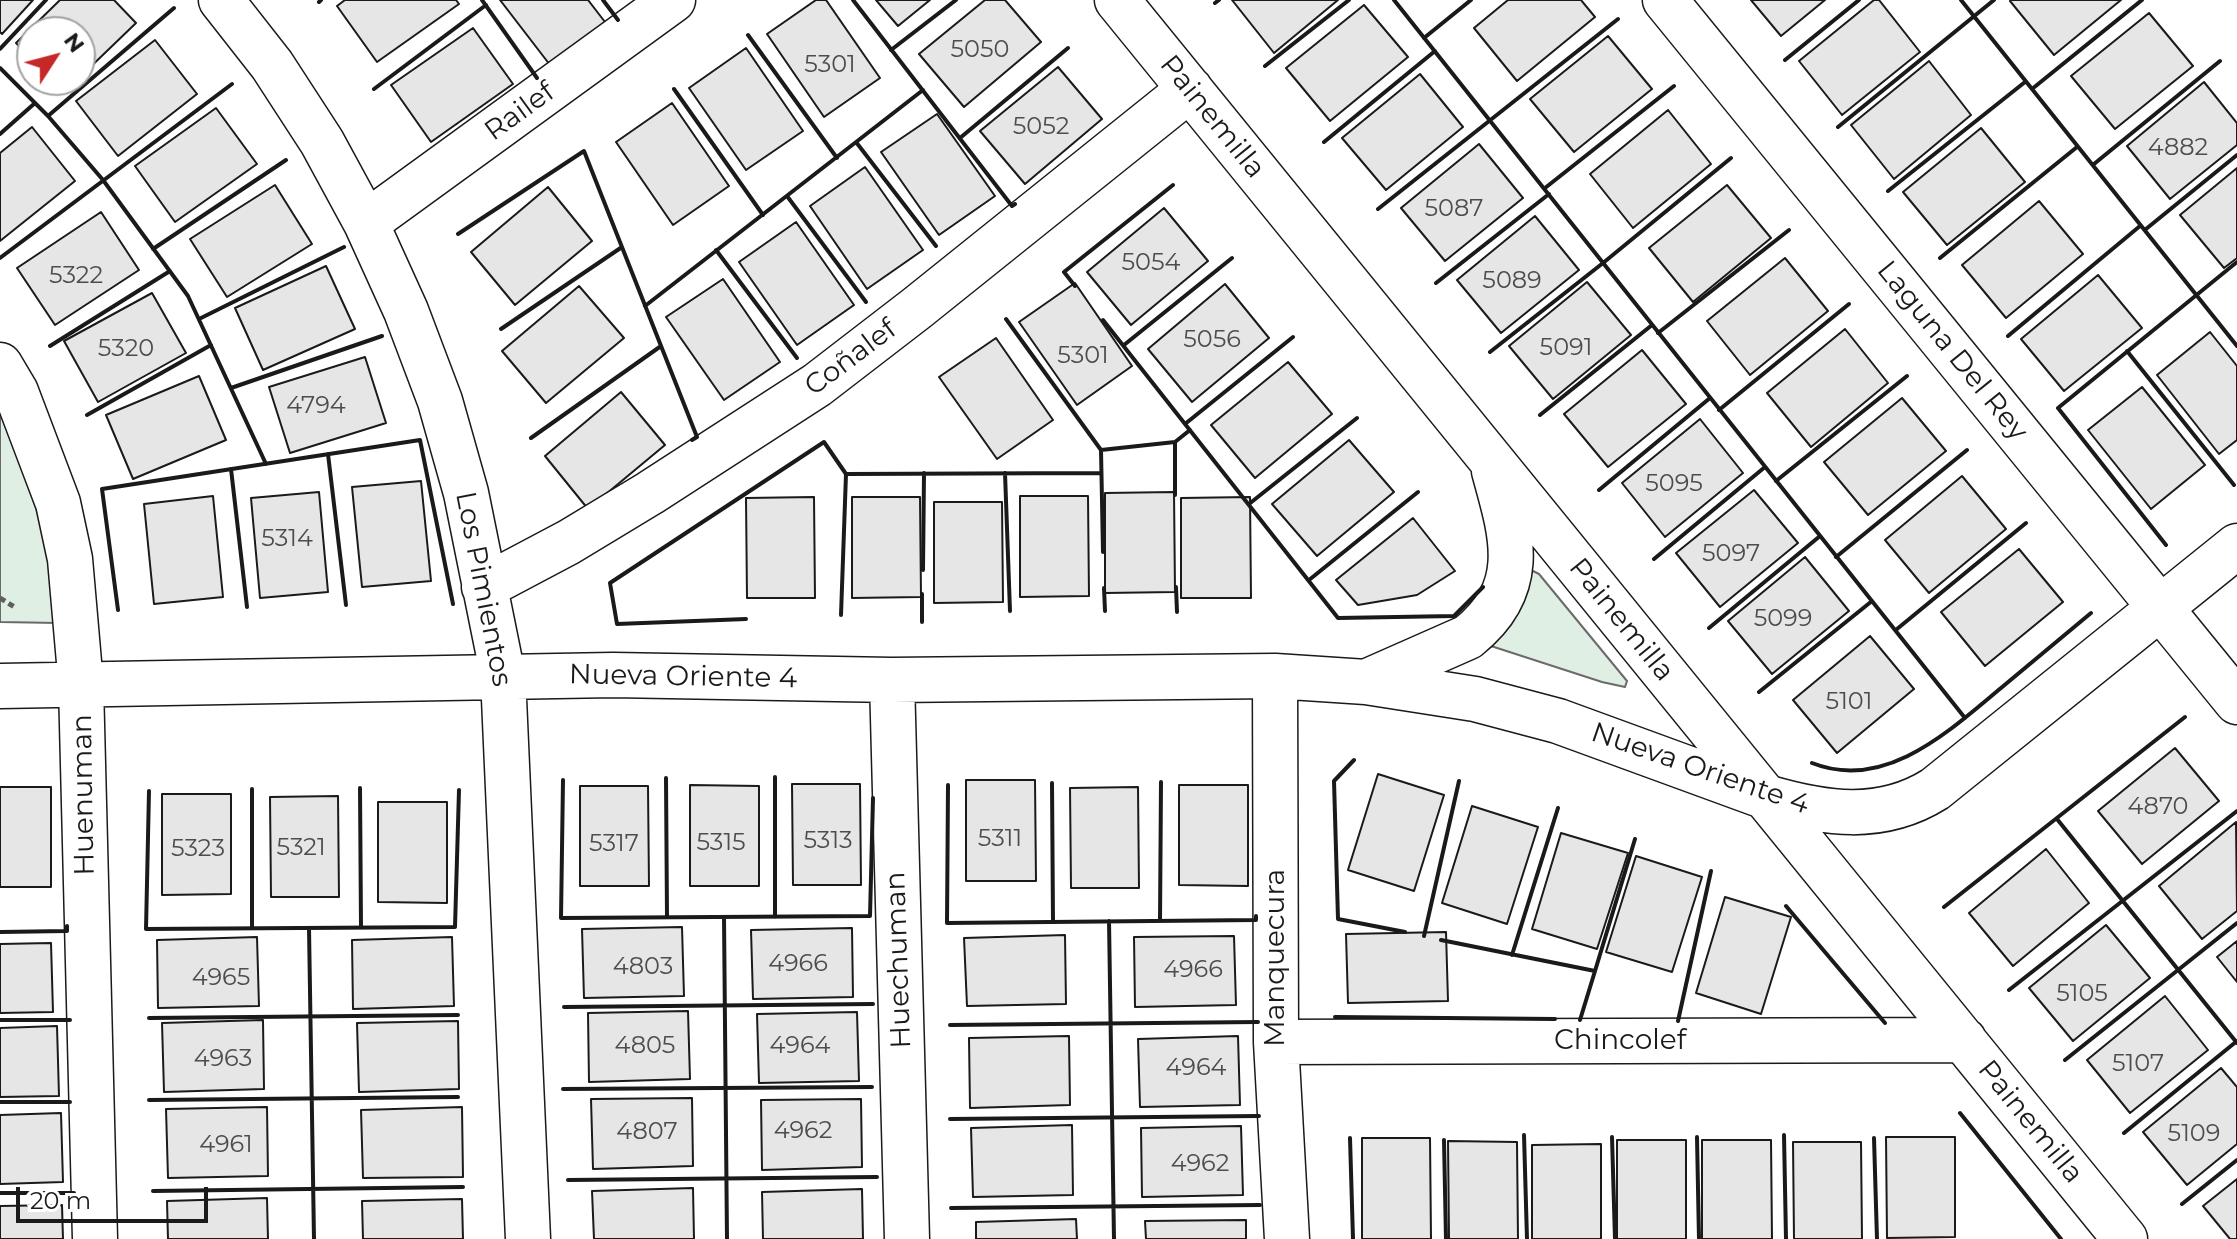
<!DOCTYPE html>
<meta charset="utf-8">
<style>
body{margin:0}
#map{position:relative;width:2237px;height:1239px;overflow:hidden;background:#fff;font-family:Montserrat,sans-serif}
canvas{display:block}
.north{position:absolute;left:16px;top:16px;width:80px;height:80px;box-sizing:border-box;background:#fff;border:2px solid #a3a3a3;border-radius:50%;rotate:54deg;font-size:22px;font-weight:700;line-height:32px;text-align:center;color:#1a1a1a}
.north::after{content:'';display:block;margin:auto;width:28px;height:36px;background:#c62828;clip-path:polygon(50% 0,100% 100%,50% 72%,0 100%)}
.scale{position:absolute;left:16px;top:1187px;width:192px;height:36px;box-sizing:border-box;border:4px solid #1a1a1a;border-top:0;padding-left:10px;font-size:24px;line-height:28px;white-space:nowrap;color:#1a1a1a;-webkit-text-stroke:6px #fff;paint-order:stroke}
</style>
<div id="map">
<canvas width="2237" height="1239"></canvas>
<div class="north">N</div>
<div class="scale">20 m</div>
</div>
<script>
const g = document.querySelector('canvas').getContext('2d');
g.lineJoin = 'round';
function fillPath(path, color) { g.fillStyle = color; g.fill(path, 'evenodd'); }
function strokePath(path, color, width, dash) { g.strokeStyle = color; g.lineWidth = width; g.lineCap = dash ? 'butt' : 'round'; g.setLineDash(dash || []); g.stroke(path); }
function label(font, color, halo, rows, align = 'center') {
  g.font = font + ' Montserrat,sans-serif'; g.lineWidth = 6; g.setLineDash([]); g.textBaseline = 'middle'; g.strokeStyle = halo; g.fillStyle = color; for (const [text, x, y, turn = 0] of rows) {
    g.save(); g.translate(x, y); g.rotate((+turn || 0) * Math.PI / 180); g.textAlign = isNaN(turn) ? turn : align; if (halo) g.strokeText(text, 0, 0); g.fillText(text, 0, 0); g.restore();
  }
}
const green = new Path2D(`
 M0,413L28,484L45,535L58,623L0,622Z
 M1533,571L1539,574L1627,681L1625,687L1602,682L1491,646L1490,639Z`);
fillPath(green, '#e0efe3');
strokePath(green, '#6a6a6a', 2);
const building = new Path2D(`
 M0,0H33L2,34L0,32Z
 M60,0H114L136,23L80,77V32H32V59L16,43Z
 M345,0H456L459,4L377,62L337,6Z
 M500,0H588L605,22L550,65Z
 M816,0H826L880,78L824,117L767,34Z
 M876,0H930L898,26Z
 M985,0H1005L1041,42L964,107L919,54Z
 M1232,0H1338L1274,53Z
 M1508,0H1581L1595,17L1517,81L1474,28Z
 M1751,0H1825L1781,36Z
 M1874,0H1879L1920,52L1842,115L1799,61Z
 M2012,0H2121L2054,55L2010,1Z
 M1364,5L1408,57L1330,121L1286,68Z
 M2149,13L2193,66L2115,129L2071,76Z
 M473,28L513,84L431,142L391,85Z
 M1608,36L1652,89L1574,152L1530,99Z
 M155,40L197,94L118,156L76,101Z
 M746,48L803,131L746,170L689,88Z
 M1929,61L1971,115L1894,179L1851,125Z
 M1058,67L1102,119L1025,184L980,131Z
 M1420,74L1463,127L1386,190L1342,138Z
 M2204,82L2237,123V145L2170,199L2127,146Z
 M672,103L729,186L673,225L616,142Z
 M216,108L257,164L175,222L135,166Z
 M1668,110L1711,164L1633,228L1590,174Z
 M937,114L995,196L939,235L881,152Z
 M32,127L75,181L0,241V153Z
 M1981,128L2025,182L1947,245L1903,192Z
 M1479,144L1523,198L1445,261L1401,208Z
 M865,167L923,250L867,289L810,206Z
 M2237,168V258L2224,268L2180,215Z
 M275,185L312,244L227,297L190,239Z
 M1727,185L1771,238L1693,302L1649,248Z
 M548,187L592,241L515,305L471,252Z
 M2039,201L2083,254L2006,318L1962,265Z
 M1164,208L1208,261L1131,325L1087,272Z
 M101,212L139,270L55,325L17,268Z
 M1535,216L1579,270L1501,333L1457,280Z
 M796,222L854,305L797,345L739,262Z
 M1785,258L1828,311L1750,375L1707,321Z
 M326,266L355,329L263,370L235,308Z
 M2098,275L2142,328L2064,391L2021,339Z
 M723,279L780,362L724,400L666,317Z
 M1587,282L1631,335L1553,399L1509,346Z
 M1075,283L1132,366L1077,405L1019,322Z
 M1225,284L1269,338L1192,402L1148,349Z
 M579,286L624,338L546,403L502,351Z
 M152,293L186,353L98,402L64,341Z
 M1845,329L1888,383L1811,447L1767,393Z
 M2210,332L2237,366V440L2219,454L2157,375Z
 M996,338L1053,420L997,459L939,377Z
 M1642,350L1686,404L1608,467L1564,414Z
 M365,357L386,423L290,453L269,387Z
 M1288,362L1332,414L1255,478L1211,425Z
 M199,376L226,440L133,479L106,415Z
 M2142,387L2205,465L2151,509L2088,430Z
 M621,392L665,445L588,509L545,456Z
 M1902,398L1946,451L1868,515L1824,462Z
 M1700,419L1743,473L1665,537L1622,483Z
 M1349,440L1394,492L1317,556L1272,504Z
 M1962,476L2006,529L1929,593L1885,540Z
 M421,481L431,581L362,587L352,487Z
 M1754,490L1798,543L1720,607L1676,553Z
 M319,492L328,592L260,598L251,498Z
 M1174,492L1175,592L1105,593V493Z
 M213,496L223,597L154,604L144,504Z
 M1020,496H1088L1089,596L1020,597Z
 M814,497L815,598H747L746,498Z
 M852,497H920L921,597L852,598Z
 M1250,497L1251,598H1181V498Z
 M934,502H1002L1003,602L934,603Z
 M1413,518L1455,571L1417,595L1358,605L1336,580Z
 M2019,549L2063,602L1985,666L1941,612Z
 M1805,557L1849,611L1772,674L1728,621Z
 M1870,636L1914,689L1837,753L1793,700Z
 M2175,748L2219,801L2142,864L2098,811Z
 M1378,774L1444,795L1414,891L1348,870Z
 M966,780H1035L1036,881H966Z
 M792,784H860L861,885H793Z
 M690,785L759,786V886H690Z
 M1179,785H1248V886L1179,885Z
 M580,786H648L649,886H580Z
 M0,787H51V887H0Z
 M1138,787L1139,888H1071L1070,788Z
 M162,794H231V894L162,895Z
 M338,796L339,897H271L270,797Z
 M378,802H447V903L378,902Z
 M1472,806L1538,827L1507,924L1442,903Z
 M2236,822L2237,911L2202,939L2159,886Z
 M1561,833L1628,853L1597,949L1532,929Z
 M2046,849L2089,903L2013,966L1969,913Z
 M1636,856L1702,877L1672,972L1606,952Z
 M1725,897L1791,917L1761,1014L1696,993Z
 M2106,925L2150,978L2073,1041L2029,988Z
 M682,927L684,996L584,998L582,929Z
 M852,928L853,997L753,999L751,930Z
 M1446,932L1448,1001L1348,1003L1346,934Z
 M1065,935L1066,1004L967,1006L964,938Z
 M1234,936L1236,1005L1135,1007L1134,937Z
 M257,937L259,1006L158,1008L157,940Z
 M452,937L454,1006L353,1009L352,940Z
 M2237,941V982L2217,957Z
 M51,943L53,1012L0,1013V944Z
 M2165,996L2208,1050L2130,1113L2087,1060Z
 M688,1011L690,1079L589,1082L588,1013Z
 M857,1012L859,1081L759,1083L757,1014Z
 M263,1020L264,1089L164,1092L162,1023Z
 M458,1021L459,1089L359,1092L357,1023Z
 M57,1026L59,1096L0,1097V1028Z
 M1069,1036L1070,1105L970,1108L969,1038Z
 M1238,1036L1240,1105L1140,1107L1138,1039Z
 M2221,1068L2237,1087V1144L2187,1185L2143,1132Z
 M692,1098L693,1166L593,1169L591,1099Z
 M861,1099L862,1167L762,1170L761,1100Z
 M267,1107L268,1176L168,1178L166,1109Z
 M462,1107L463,1177L363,1178L361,1110Z
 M61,1113L63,1182L0,1184V1115Z
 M1072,1125L1073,1195L973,1197L971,1128Z
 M1241,1126L1243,1195L1142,1197L1141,1128Z
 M1886,1137H1955V1237L1887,1238Z
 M1362,1138H1430L1431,1239H1362Z
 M1617,1140H1686V1239H1617Z
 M1702,1140H1771L1772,1239H1702Z
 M1448,1141L1517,1142L1518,1239H1449Z
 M1793,1142H1861L1862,1239H1794Z
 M1601,1144V1239H1532V1145Z
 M2237,1179V1239H2230L2203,1206Z
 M693,1188L694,1239H594L592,1191Z
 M862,1189L863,1239H763L762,1192Z
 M267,1198L268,1239H168L167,1201Z
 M462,1199L463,1239H363L362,1201Z
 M62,1205L63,1239H0V1206Z
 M1076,1219L1077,1239H976V1222Z
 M1246,1220V1239H1146L1145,1221Z`);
fillPath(building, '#e6e6e6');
strokePath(building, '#1a1a1a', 2);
const street = new Path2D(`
 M221,0L272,65L322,142L366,223L406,311L440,401L466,493L503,676L528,1239
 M1117,0L2125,1239
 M1665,0L2237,702
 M366,223L673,0
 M0,365L16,392L58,503L70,559L81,685L95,1239
 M484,587L569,542L650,493L817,385L917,308L1190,89
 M1275,676L1276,1042L1287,1239
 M892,680L907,1239
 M1366,682L1468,637C1529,588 1512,536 1494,471
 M0,686L613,675L892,680L1275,676L1366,682L1475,699L1558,721L1766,797C1824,814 1881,823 1935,789L2237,546
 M1276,1042L1964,1040`);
strokePath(street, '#1a1a1a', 47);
strokePath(new Path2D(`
 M0,598L16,608`), '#5f5f5f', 5, [6, 4]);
strokePath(street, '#fff', 44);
strokePath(new Path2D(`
 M482,0L537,78
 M603,0L618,20
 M853,0L1012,206L1015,204
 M1394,0L1965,718
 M1961,0L2237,346
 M319,2L321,0
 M1215,3L1219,0
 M748,35L837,158
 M1424,38L1471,0
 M0,49L46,0
 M891,50L956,0
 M1785,60L1859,0
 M1265,66L1349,0
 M0,68L48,116L103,180L188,296L266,464
 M374,89L486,5
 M674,89L763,215
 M2032,89L2142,0
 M48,116L174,8
 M1838,127L1994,0
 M0,134L35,103
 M960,138L1068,48
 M856,142L936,246
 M1324,142L1435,51
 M2094,164L2220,61
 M1545,188L1674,86
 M1888,191L2025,82
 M787,196L866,302
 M1378,209L1618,19
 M2146,229L2237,155
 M458,234L584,151L697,437L692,440
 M153,249L286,160
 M716,250L797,358
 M0,258L232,84
 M1940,258L2077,147
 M1436,283L1549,194
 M1075,286L1064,272L1173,185
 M645,306L923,90
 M199,319L344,247
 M1006,319L1101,450
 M1103,320L1338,618L1454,616L1483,587
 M501,329L622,247
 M1658,333L1789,230
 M2008,336L2140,226
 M1124,345L1232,258
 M50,346L170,271
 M2127,351L2234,485
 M1490,352L1603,263L1731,158
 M231,388L382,336
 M1719,410L1849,304
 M87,415L211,345
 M1540,415L1652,325
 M1185,424L1293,337
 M531,438L661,346
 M328,454L346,605
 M231,469L247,607
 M1005,473L1010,611
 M846,474L1101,473
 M1776,481L1907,376
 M1599,490L1710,398
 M1175,495V442L1190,430
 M1249,504L1357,418
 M2166,545L2058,408L2237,262
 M1103,552L1101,450L1175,442
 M1836,557L1967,450
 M1654,559L1765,467
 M923,570L924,473
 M1309,580L1418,492
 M1176,587L1177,612
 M1104,588L1105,611
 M118,610L102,489L420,440L453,604
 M746,619L617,624L610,583L824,442L846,474L841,615
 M922,622V594
 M1709,628L1820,536
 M1897,629L2026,523
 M1759,692L1872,601
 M1354,760L1334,781L1338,919L1405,932
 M1812,763C1885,792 1949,731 2001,688C2031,663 2061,638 2091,613
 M775,777V917
 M666,778L667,917
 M563,780L561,918L870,916L873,798
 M1052,783L1053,922
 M948,785L947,923L1256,920V916
 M360,788L361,927
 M252,789V928
 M149,791L146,929L455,927L459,790
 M2057,819L2237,1043
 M1786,906L1885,1023
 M1944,907L2185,717
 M724,917L727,1239
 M1109,921L1114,1239
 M1160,921L1161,782
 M309,928L314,1239
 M0,932L67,931V926
 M1424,936L1459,781
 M1441,940L1595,971L1580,1020
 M1512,955L1558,808
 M1595,971L1635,839
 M2009,990L2237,811
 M564,1007L873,1004
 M1335,1017L1555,1019
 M149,1018L458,1015
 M0,1020H70
 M1678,1021L1711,871
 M950,1025L1258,1022
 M2065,1060L2237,923
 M563,1089L872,1087
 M149,1100L458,1097
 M0,1102H70
 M1960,1113L2061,1239
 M950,1119L1259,1116
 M2124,1133L2237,1041
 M1524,1135L1527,1239
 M1784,1135L1786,1239
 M1612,1137L1615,1239
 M1697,1137L1699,1239
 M1350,1138L1353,1239
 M1874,1138L1877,1239
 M1444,1140L1446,1239
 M568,1180L877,1177
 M153,1191L463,1187
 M0,1193H74
 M2182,1204L2237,1160
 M951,1208L1260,1205`), '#1a1a1a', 4);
label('24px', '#4d4d4d', null, [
 ["5050",980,50],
 ["5301",830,65],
 ["5052",1041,127],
 ["4882",2178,148],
 ["5087",1454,209],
 ["5054",1151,263],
 ["5322",76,276],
 ["5089",1512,281],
 ["5056",1212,340],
 ["5091",1566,348],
 ["5320",126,349],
 ["5301",1083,356],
 ["4794",316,406],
 ["5095",1674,484],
 ["5314",287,539],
 ["5097",1731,554],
 ["5099",1783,619],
 ["5101",1849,702],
 ["4870",2158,807],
 ["5311",1000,839],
 ["5313",828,841],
 ["5315",721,843],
 ["5317",614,844],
 ["5321",301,848],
 ["5323",198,849],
 ["4966",798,964],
 ["4803",643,967],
 ["4966",1193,970],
 ["4965",221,978],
 ["5105",2082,994],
 ["4805",645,1046],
 ["4964",800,1046],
 ["4963",223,1059],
 ["5107",2138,1064],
 ["4964",1196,1068],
 ["4962",803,1131],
 ["4807",647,1132],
 ["5109",2194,1134],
 ["4961",226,1145],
 ["4962",1200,1164]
]);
label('28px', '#1a1a1a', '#fff', [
 ["Railef",520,112,-36],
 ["Painemilla",1212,117,51],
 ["Laguna Del Rey",1952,351,51],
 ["Coñalef",851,358,-37],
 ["Los Pimientos",483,589,79],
 ["Painemilla",1621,620,51],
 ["Nueva Oriente 4",683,677,1],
 ["Nueva Oriente 4",1700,769,19],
 ["Huenuman",84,795,-91],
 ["Manquecura",1276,958,-90],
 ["Huechuman",899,960,-92],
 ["Chincolef",1620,1041],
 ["Painemilla",2030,1122,51]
]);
</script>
